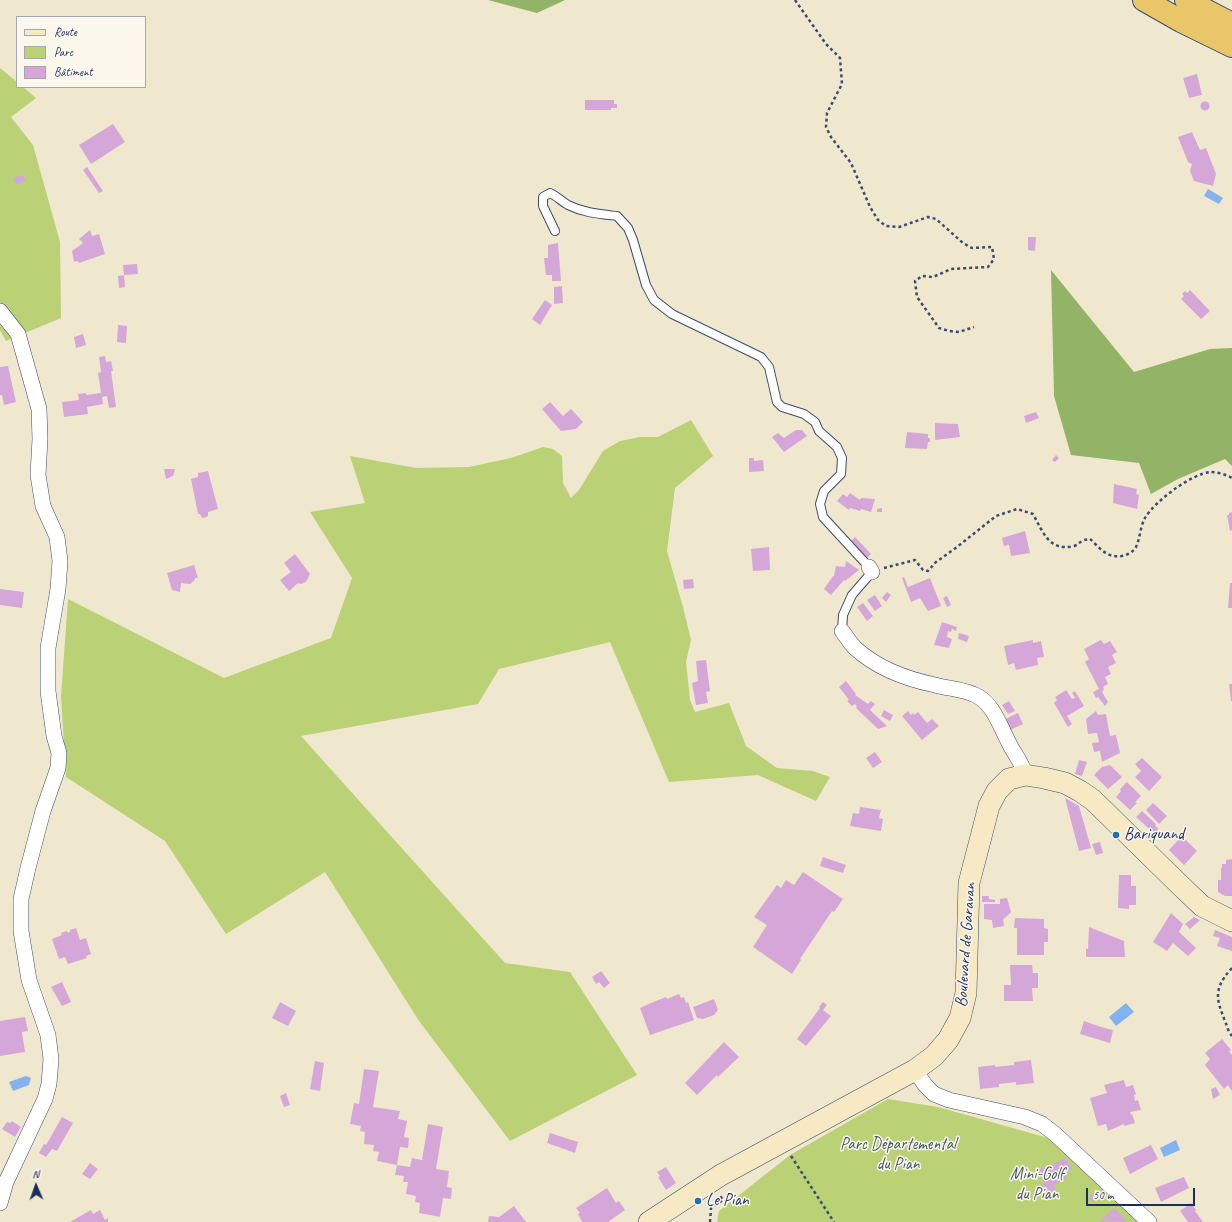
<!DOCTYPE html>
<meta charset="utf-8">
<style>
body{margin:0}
#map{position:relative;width:1232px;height:1222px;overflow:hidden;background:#f0e8ce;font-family:Caveat,sans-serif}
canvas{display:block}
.legend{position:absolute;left:16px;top:16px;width:130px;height:72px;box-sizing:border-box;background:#fbf7ec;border:1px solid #a1a7b3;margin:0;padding:5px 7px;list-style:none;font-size:12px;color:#1b2f5e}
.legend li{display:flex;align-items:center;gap:8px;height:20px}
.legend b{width:20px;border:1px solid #a1a7b3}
.north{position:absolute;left:16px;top:1166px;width:40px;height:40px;-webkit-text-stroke:3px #fbf7ec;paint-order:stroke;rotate:358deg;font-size:11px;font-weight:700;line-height:16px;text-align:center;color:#1b2f5e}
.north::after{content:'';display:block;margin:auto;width:14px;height:18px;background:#1b2f5e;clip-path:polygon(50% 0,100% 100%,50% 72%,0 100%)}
.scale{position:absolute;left:1086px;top:1188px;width:109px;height:18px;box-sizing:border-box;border:2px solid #1b2f5e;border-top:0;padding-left:5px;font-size:12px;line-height:14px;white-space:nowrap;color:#1b2f5e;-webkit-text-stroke:3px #fbf7ec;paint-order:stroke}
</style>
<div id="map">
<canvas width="1232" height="1222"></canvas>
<ul class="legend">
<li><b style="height:5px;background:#f6e9c3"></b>Route</li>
<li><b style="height:11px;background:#bad176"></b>Parc</li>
<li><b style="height:11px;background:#d5a7d9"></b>Bâtiment</li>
</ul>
<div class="north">N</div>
<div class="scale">50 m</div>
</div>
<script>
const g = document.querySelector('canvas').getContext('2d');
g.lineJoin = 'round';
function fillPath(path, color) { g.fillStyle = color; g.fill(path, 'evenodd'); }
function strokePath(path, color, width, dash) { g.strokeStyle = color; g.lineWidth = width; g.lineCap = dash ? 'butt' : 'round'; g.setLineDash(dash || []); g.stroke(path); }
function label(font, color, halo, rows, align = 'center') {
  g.font = font + ' Caveat,sans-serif'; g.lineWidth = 3; g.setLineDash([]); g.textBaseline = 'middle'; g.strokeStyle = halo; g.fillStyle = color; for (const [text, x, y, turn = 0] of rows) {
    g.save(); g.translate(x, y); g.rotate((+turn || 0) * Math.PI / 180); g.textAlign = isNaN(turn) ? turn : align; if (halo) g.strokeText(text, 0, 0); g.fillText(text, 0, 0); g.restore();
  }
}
fillPath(new Path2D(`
 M0,68L17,82V87H23L36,98L11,117L33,145L60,242L61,318L6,341L0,330Z
 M691,420L713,456L675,488L667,551L683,607L691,640L686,662L690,700L695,712L729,703L746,746L777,768L813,771L830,777L816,801L758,775L669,782L610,642L499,669L478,704L301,736L505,963L570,972L637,1075L510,1141L419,1021L325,872L226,934L165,841L66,777L61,696L68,599L224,678L331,638L352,578L310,512L365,503L350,456L416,468L469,467L511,458L543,447L553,449L562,456L563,483L571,498L579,490L603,451L620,441L640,437H658Z
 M888,1099L938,1107L1048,1138L1102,1186L1138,1222H717L719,1211L790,1155Z`), '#bad176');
fillPath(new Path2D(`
 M488,0H565L537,13Z
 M1051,270L1134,372L1210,349L1232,348V466L1225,459L1178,479L1151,494L1139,463L1071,455L1054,396Z`), '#93b367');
fillPath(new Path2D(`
 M1208,189L1223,198L1219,204L1204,196Z
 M1126,1003L1134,1012L1116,1026L1109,1017Z
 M26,1076L31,1078L29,1085L13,1091L9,1082Z
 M1176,1140L1180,1150L1164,1157L1160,1148Z`), '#83b3ee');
fillPath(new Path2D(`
 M1197,74L1202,95L1189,98L1183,78Z
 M585,100H614V104H617V108H611V110H585Z
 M1200.5 106a4.5 4.5 0 1 1 9 0a4.5 4.5 0 1 1-9 0Z
 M113,124L125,142L91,164L79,145Z
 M1192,132L1200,150L1206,148L1216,174L1213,186L1194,181L1190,171L1192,164L1188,162L1178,137Z
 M87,167L103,191L99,193L83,170Z
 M23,175L26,181L16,185L13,178Z
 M90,230L92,236L99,234L105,254L79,263L78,261L74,262L72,251L83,243L79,239Z
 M1028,237H1036L1035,251L1028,250Z
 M558,243L561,281H552V275H546L544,258H548V245Z
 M137,264L138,274L124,275L123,265Z
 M124,275L125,287L119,288L118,276Z
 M562,286L563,303L554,304V287Z
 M1190,290L1210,311L1201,319L1181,299L1184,296L1182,294L1185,291L1187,293Z
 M545,300L552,305L540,325L532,319Z
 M118,325L127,326L126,343L117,342Z
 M83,334L86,345L76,348L74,337Z
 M105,356L106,362L111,361L113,371H111L116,407L109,408L107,396L102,397L103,404L87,407L88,414L64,417L62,402L79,400L78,394L86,393V395L101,393L98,373L101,372L99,357Z
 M8,366L16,402L4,405L2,395H0V367Z
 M550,402L563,416L571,409L583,422L576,429L561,431L542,409Z
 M1036,412L1039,418L1026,423L1024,416Z
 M935,423L958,424L960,437L935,440Z
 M796,430H802L807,436L784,452L772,437L778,433L784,438Z
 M907,432L928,434V438H930V442H928L927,449L905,448Z
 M1056,455L1059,458L1055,462L1052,460Z
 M749,458H754V461L763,460L764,471L749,472Z
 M164,469H175L173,476L166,479Z
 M208,471L218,509L208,512V515L207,517L202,518L200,514H198L191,479L198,477V473Z
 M1114,484L1137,489L1136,494L1139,495L1137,509L1113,503Z
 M850,493L860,500L861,498L875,499L871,512L861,509L860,511L850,508L849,510L837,501L843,494L847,497Z
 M882,508V512H877V509Z
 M1232,512V530L1230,531L1227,515H1229V513Z
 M1025,531L1030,553L1011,556L1009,545L1004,546L1002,538Z
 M855,537L871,554L866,559L850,542Z
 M769,547L770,570L753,571L751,549Z
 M295,554L310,574L306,582L301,584L298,583L289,591L280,580L291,572L284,563Z
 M846,561L859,570L845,581L844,580L831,595L824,589L833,576H834L836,566L845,567Z
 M194,565L198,578H195L194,581L190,584L181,583L180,592L172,590L167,573Z
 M904,577L908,587L930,578L941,606L928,611L920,598L911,602L902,578Z
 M693,579L694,588L684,589L683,580Z
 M1230,583H1232V608H1228Z
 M0,589L24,592L22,608L0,605Z
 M887,592L891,595L886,602L882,598Z
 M875,595L882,606L875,611L867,600Z
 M947,596L951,605L947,607L943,598Z
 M863,603L873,616L867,621L857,607Z
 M942,622L957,627L956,631L952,629L951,632L948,631L947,637L952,639L949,648L934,645Z
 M959,633L969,636L967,642L958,639Z
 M1033,640V643L1041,641L1044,657L1037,658L1038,665L1016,670L1014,663L1008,665L1004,646Z
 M1101,640L1104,644L1110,641L1117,652L1112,655L1116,663L1108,667L1111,674L1105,677L1108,684L1103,687L1104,689L1102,692L1108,702L1105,706L1098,697L1096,698L1093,692L1099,689L1085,662L1089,659L1084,649Z
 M706,660L710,691L706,692L708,703L696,705L692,683L698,681L696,661Z
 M846,681L856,694L855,695L868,704L871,701L875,704L870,710L887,726L878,729L856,708L857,707L855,704L852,706L847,701L849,700L839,687Z
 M1229,684H1232V701H1231Z
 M1066,690L1072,699L1075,698L1072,693L1075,691L1084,706L1067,716L1072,724L1068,727L1054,703L1057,700L1055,697Z
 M1009,701L1015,711L1008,714L1002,705Z
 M884,710L893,715L890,721L881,716Z
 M908,711L911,715L913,713L914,715L918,712L927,723L932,719L939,726L922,740L902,716Z
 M1096,711L1098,715L1106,714L1110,736L1116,735L1120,753L1102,762L1100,751L1094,752L1092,743L1099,742L1097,733L1088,734L1086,719Z
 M1018,713L1023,724L1010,730L1005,719Z
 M875,752L882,762L873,768L866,758Z
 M1142,758L1162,777L1149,791L1135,777L1141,771L1135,764Z
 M1079,760L1087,762L1082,776L1075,774Z
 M1110,765L1122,777L1108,789L1094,775L1102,767Z
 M1127,782L1141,796L1135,802L1137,803L1130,810L1116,797L1121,791L1120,789Z
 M1065,798L1079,806L1091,848L1079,851Z
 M1153,803L1167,816L1159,824L1146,810Z
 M860,807L881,810L879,818L883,819L881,831L850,826L853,813L859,814Z
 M1142,811L1156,824L1155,826L1158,828L1156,835L1136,817Z
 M1182,836L1197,851L1184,865L1169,850Z
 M1100,842L1103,853L1096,855L1092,844Z
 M823,857L846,865L843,873L820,866Z
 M1232,859V896H1225L1218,892V880H1221V868H1222V864H1226V860Z
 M803,872L843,899L834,912L832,911L800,959L801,960L792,974L753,947L767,925L754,917L777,885L781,888L786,880L794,885Z
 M1119,875H1131V886H1136V905H1129V909L1118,908Z
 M982,896H989V899L995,900V902H982Z
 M1007,898L1011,912L1005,918L1003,919L1004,926L993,928L992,920L984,919V904H1000V899Z
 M1171,913L1183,924L1179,932L1196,948L1188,956L1173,943L1167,951L1153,942Z
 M1194,917L1200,920L1190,929L1185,924Z
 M1015,918L1044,919V928L1048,929V942H1044V955H1017V928H1014Z
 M1089,927L1124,941L1125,957H1086V949H1088Z
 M76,928L80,940L86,938L91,954L86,956L87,958L68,964L65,957L59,959L52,939L62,935L61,933L67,931L68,933L70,932V930Z
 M1215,930L1232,937V951L1217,946L1220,938L1213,936Z
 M1010,965H1032L1033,973H1038V988H1032L1033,1001H1004V985H1011Z
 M601,971L610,983L604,988L599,982L596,984L592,977Z
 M62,982L71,1002L62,1006L51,987Z
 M679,994L681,998L684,997L686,1003L688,1002L694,1020L650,1035L640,1008L651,1003L666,997L667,999Z
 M714,999L718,1010L714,1015L703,1019L697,1018L693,1007Z
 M280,1002L296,1011L288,1026L272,1018Z
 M823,1002L827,1005L823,1010L831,1016L806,1046L797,1039L820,1008L819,1007Z
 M25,1017L28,1031L22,1032L25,1052L0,1056V1021Z
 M1084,1021L1101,1027L1113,1030L1110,1043L1080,1034Z
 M1222,1039L1231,1050L1229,1051L1232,1055V1091L1228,1085L1224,1089L1205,1065L1210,1059L1205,1053Z
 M724,1042L739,1057L718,1077L717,1075L697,1095L685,1083Z
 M1031,1060L1034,1083L1016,1085V1082L999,1084V1087L980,1089L978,1067L995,1065V1067L1014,1065V1062Z
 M315,1061L324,1063L320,1091L310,1089Z
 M364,1069L379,1071L373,1107L400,1111L398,1119L407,1121L404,1137L409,1138L408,1148L400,1147L397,1165L377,1161L379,1152L373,1151L374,1145L364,1144L365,1132L360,1131L361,1126L350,1124L354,1103L359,1104Z
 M1124,1080L1126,1087L1133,1085L1136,1094L1134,1095L1135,1101L1138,1100L1141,1110L1130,1112L1131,1115L1132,1114L1135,1123L1124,1126V1124L1108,1131L1106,1124L1098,1126L1090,1098L1107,1093L1104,1085Z
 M1216,1087L1220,1095L1213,1099L1211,1089Z
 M286,1093L290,1105L284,1107L280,1096Z
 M62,1117L73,1123L57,1151L52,1149L46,1157L39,1153L44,1144L46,1145Z
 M12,1121L21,1127L15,1137L2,1129L7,1122L10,1123Z
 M428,1124L443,1127L436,1169L449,1171L447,1187L452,1188L451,1199L443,1198L440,1217L419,1213L420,1203L415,1202L416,1196L406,1194L408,1182H403L404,1176L395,1175L397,1165L410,1167L412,1158L422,1160Z
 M550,1133L578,1142L575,1153L547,1143Z
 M1151,1145L1158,1159L1130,1174L1123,1158Z
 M1066,1158L1072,1169L1064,1173L1067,1178L1054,1185L1056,1189L1050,1193L1049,1190L1044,1193L1041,1186L1045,1184L1038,1170L1045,1167V1168Z
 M90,1163L98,1169L90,1179L82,1174Z
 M666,1167L676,1183L666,1190L658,1177L660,1176L657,1172Z
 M1184,1177L1189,1188L1161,1202L1155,1188Z
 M607,1188L616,1203L619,1201L625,1210L608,1222H582L578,1214L580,1213L576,1208Z
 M1095,1193L1099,1199L1093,1202L1089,1197Z
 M1191,1203L1196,1210L1195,1211L1203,1222H1188L1180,1211Z
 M514,1206L526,1222H488L489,1216L499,1217Z
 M1114,1208L1128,1222L1100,1221Z
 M91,1210L93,1214L100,1210L105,1220L108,1218V1222H70Z`), '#d5a7d9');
const lane = new Path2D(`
 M555,231L543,206V197L550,193C557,196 561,201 568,205C584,213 600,214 617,216L628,228L633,240L646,285L654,300L672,314L761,357L769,367L777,402L782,407L804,414L815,422L819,431L837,447L842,458L841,474L824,491L820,504L823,517L869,567
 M842,631L843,615L852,595L872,572`);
const street = new Path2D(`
 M0,311L18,334L39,409L40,439L38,475L43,506L57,537L60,561L58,589L48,648V691L54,736L59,753L58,768L43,811L28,868L21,899V931L29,980L48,1035L51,1059L49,1084L45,1099L6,1182L0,1203
 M869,567L872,572
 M842,631C846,636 850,643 855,648C877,668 906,679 935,685C949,689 966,689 979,697C994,706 1001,728 1009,743C1014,754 1023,763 1025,775
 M915,1070L925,1085L934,1094L949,1100L1025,1117L1042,1124L1055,1134L1149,1222`);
const secondary = new Path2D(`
 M649,1222L721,1175L915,1070L934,1056L948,1040L960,1018L966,993L969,883L989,806L997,791L1009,779L1025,775L1044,778L1065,783L1080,791L1093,800L1182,887L1202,906L1232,921`);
const highway = new Path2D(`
 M1144,0L1181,21L1232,46
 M1186,0L1232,24`);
strokePath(lane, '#3b4b6f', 10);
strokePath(street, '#3b4b6f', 16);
strokePath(secondary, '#3b4b6f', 22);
strokePath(highway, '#3b4b6f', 24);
strokePath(new Path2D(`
 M795,0L826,44L840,58L842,84L827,113L826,127L831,137L851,163L870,207L878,220L886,226L899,227L928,217L936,219L963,243L972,248L992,247L994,259L988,267L951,269L933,277L922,276L915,281L917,297L939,328L949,331L959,332L974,327
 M884,568L915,560L923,570L928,571L936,562L957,547L996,516L1017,509L1033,514C1043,532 1049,552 1074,546C1080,544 1080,540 1090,539C1095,543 1100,550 1106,553C1115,559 1130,557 1136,547C1140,539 1140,527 1145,518C1154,502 1192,473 1211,472C1218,472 1227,475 1232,478
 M1232,968C1209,993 1219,1003 1229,1032L1232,1036
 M791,1156L834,1222
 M710,1222L711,1208L723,1200L720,1196`), '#3b4b6f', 2.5, [3, 3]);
strokePath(lane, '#fff', 8);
strokePath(street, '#fff', 15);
strokePath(secondary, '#f6e9c3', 21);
strokePath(highway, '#e9c769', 22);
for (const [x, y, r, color] of [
 [1116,835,4,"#1f6fb2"],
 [698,1201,4,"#1f6fb2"]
]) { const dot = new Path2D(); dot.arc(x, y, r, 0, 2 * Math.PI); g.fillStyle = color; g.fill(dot); strokePath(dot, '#fbf7ec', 1.5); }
label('17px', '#1b2f5e', '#fbf7ec', [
 ["Bariquand",1124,835],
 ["Le Pian",706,1201]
], 'left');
label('17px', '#1b2f5e', '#fbf7ec', [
 ["Boulevard de Garavan",966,945,-86]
]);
label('17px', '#435864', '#fbf7ec', [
 ["Parc Départemental",898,1145],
 ["du Pian",898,1165],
 ["Mini-Golf",1037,1175],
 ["du Pian",1037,1195]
]);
</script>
